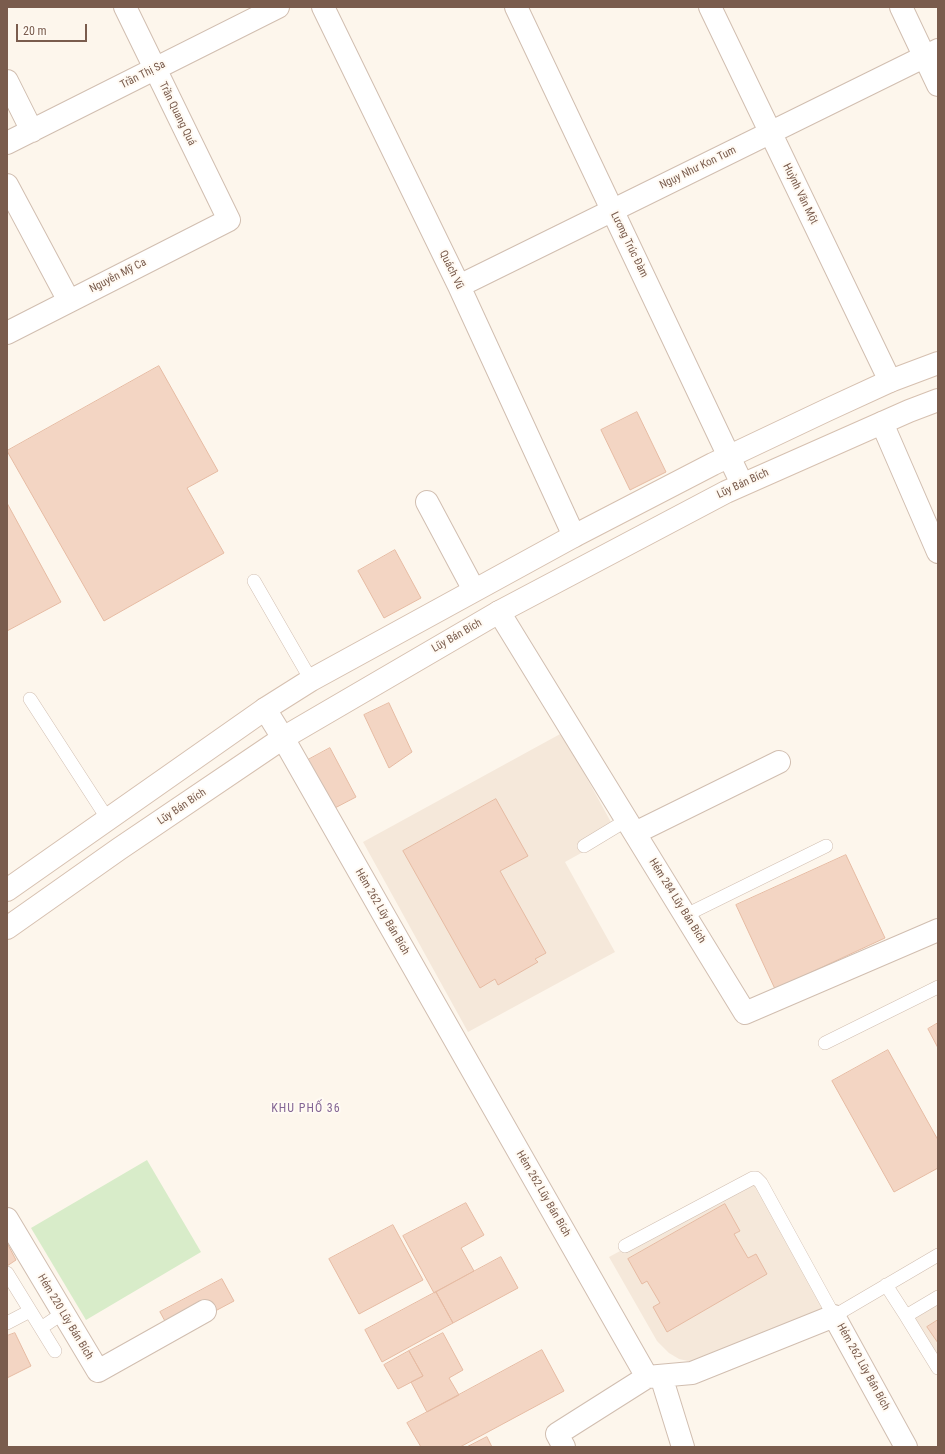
<!DOCTYPE html>
<meta charset="utf-8">
<style>
body{margin:0}
#map{position:relative;width:945px;height:1454px;overflow:hidden;background:#fdf6ec;font-family:"Roboto Condensed",sans-serif}
canvas{display:block}
.frame{position:absolute;inset:0;border:8px solid #7a5c4d;pointer-events:none}
.scale{position:absolute;left:16px;top:24px;width:71px;height:18px;box-sizing:border-box;border:2px solid #7a5c4d;border-top:0;padding-left:5px;font-size:12px;line-height:14px;white-space:nowrap;color:#7a5c4d;-webkit-text-stroke:3px #fffaf3;paint-order:stroke}
</style>
<div id="map">
<canvas width="945" height="1454"></canvas>
<div class="frame"></div>
<div class="scale">20 m</div>
</div>
<script>
const g = document.querySelector('canvas').getContext('2d');
g.lineJoin = 'round';
function fillPath(path, color) { g.fillStyle = color; g.fill(path, 'evenodd'); }
function strokePath(path, color, width, dash) { g.strokeStyle = color; g.lineWidth = width; g.lineCap = dash ? 'butt' : 'round'; g.setLineDash(dash || []); g.stroke(path); }
function label(font, color, halo, rows, align = 'center') {
  g.font = font + ' "Roboto Condensed",sans-serif'; g.lineWidth = 4; g.setLineDash([]); g.textBaseline = 'middle'; g.strokeStyle = halo; g.fillStyle = color; for (const [text, x, y, turn = 0] of rows) {
    g.save(); g.translate(x, y); g.rotate((+turn || 0) * Math.PI / 180); g.textAlign = isNaN(turn) ? turn : align; if (halo) g.strokeText(text, 0, 0); g.fillText(text, 0, 0); g.restore();
  }
}
fillPath(new Path2D(`
 M562,733L617,833L565,862L615,952L468,1032L363,842Z
 M752,1180L827,1311L699,1362L688,1361L679,1359L669,1353L657,1341L609,1257Z
 M938,1297V1360L910,1317Z`), '#f5e8da');
fillPath(new Path2D(`
 M147,1160L201,1252L86,1320L31,1228Z`), '#d8ecc9');
const building = new Path2D(`
 M159,366L218,471L187,488L224,553L104,621L7,451Z
 M637,412L666,472L630,490L601,430Z
 M7,503L61,602L7,631Z
 M395,550L421,598L384,618L358,571Z
 M389,703L412,752L389,768L364,715Z
 M330,748L356,797L331,810L306,761Z
 M496,799L528,856L500,871L546,953L535,959L538,962L498,985L495,979L480,988L403,851Z
 M846,855L885,938L775,989L736,905Z
 M938,1023V1048L928,1029Z
 M888,1050L938,1140V1168L894,1192L832,1081Z
 M466,1203L484,1235L461,1248L474,1271L434,1293L403,1236Z
 M725,1204L740,1231L734,1234L748,1258L756,1254L767,1274L667,1332L653,1307L660,1303L647,1281L642,1284L628,1259Z
 M393,1225L423,1280L359,1314L329,1259Z
 M7,1243L16,1260L7,1266Z
 M501,1257L518,1288L453,1323L436,1292Z
 M222,1279L234,1301L172,1334L160,1312Z
 M436,1292L453,1323L382,1362L365,1330Z
 M938,1320V1343L927,1327Z
 M15,1333L31,1366L7,1378V1336Z
 M443,1333L463,1370L449,1378L459,1395L427,1412L411,1382L423,1376L409,1351Z
 M542,1350L564,1391L460,1447H421L407,1423Z
 M409,1351L423,1376L398,1389L384,1365Z
 M487,1437L492,1447H467Z`);
fillPath(building, '#f3d5c3');
strokePath(building, '#e6bba3', 1);
const lane = new Path2D(`
 M254,581L311,680
 M30,699L107,818
 M584,846L627,820
 M686,915L826,846
 M825,1043L938,987
 M625,1246L753,1178H756L761,1183L834,1316L938,1255
 M7,1273L55,1351
 M886,1285L906,1316
 M938,1297L906,1316L938,1368
 M7,1323L30,1311
 M41,1328L63,1313`);
const street = new Path2D(`
 M323,7L459,286L574,536
 M516,7L742,484
 M710,7L890,381
 M901,7L938,85
 M7,81L32,131
 M7,143L278,7
 M7,185L69,301
 M459,286L938,50
 M7,333L229,220L125,7
 M882,423L938,552
 M427,502L474,590
 M499,612L745,1013L938,930
 M265,709L283,738L647,1377L692,1373L834,1316L906,1447
 M635,833L779,762
 M7,1219L98,1371L205,1311
 M661,1376L683,1447
 M564,1447L557,1434L647,1377`);
const secondary = new Path2D(`
 M7,890L265,709L311,680L574,536L713,464L827,410L890,381L938,363
 M7,928L119,849L283,738L499,612L726,492L909,411L938,400`);
strokePath(lane, '#d1beb0', 14);
strokePath(street, '#d1beb0', 24);
strokePath(secondary, '#d6c0b0', 24);
strokePath(lane, '#fff', 13);
strokePath(street, '#fff', 22);
strokePath(secondary, '#fff', 22);
label('11px', '#7a5c4d', '#fffaf3', [
 ["Trần Thị Sa",143,75,-27],
 ["Trần Quang Quá",177,114,64],
 ["Ngụy Như Kon Tum",698,168,-26],
 ["Huỳnh Văn Một",800,194,64],
 ["Lương Trúc Đàm",629,245,64],
 ["Quách Vũ",451,270,64],
 ["Nguyễn Mỹ Ca",118,276,-27],
 ["Lũy Bán Bích",743,484,-25],
 ["Lũy Bán Bích",457,636,-30],
 ["Lũy Bán Bích",182,807,-34],
 ["Hẻm 284 Lũy Bán Bích",677,901,58],
 ["Hẻm 262 Lũy Bán Bích",382,912,60],
 ["Hẻm 262 Lũy Bán Bích",543,1194,60],
 ["Hẻm 220 Lũy Bán Bích",65,1317,59],
 ["Hẻm 262 Lũy Bán Bích",863,1367,61]
]);
g.letterSpacing = '1px';
label('12px', '#846695', '#fffaf3', [
 ["KHU PHỐ 36",306,1109]
]);
g.letterSpacing = '0px';
</script>
